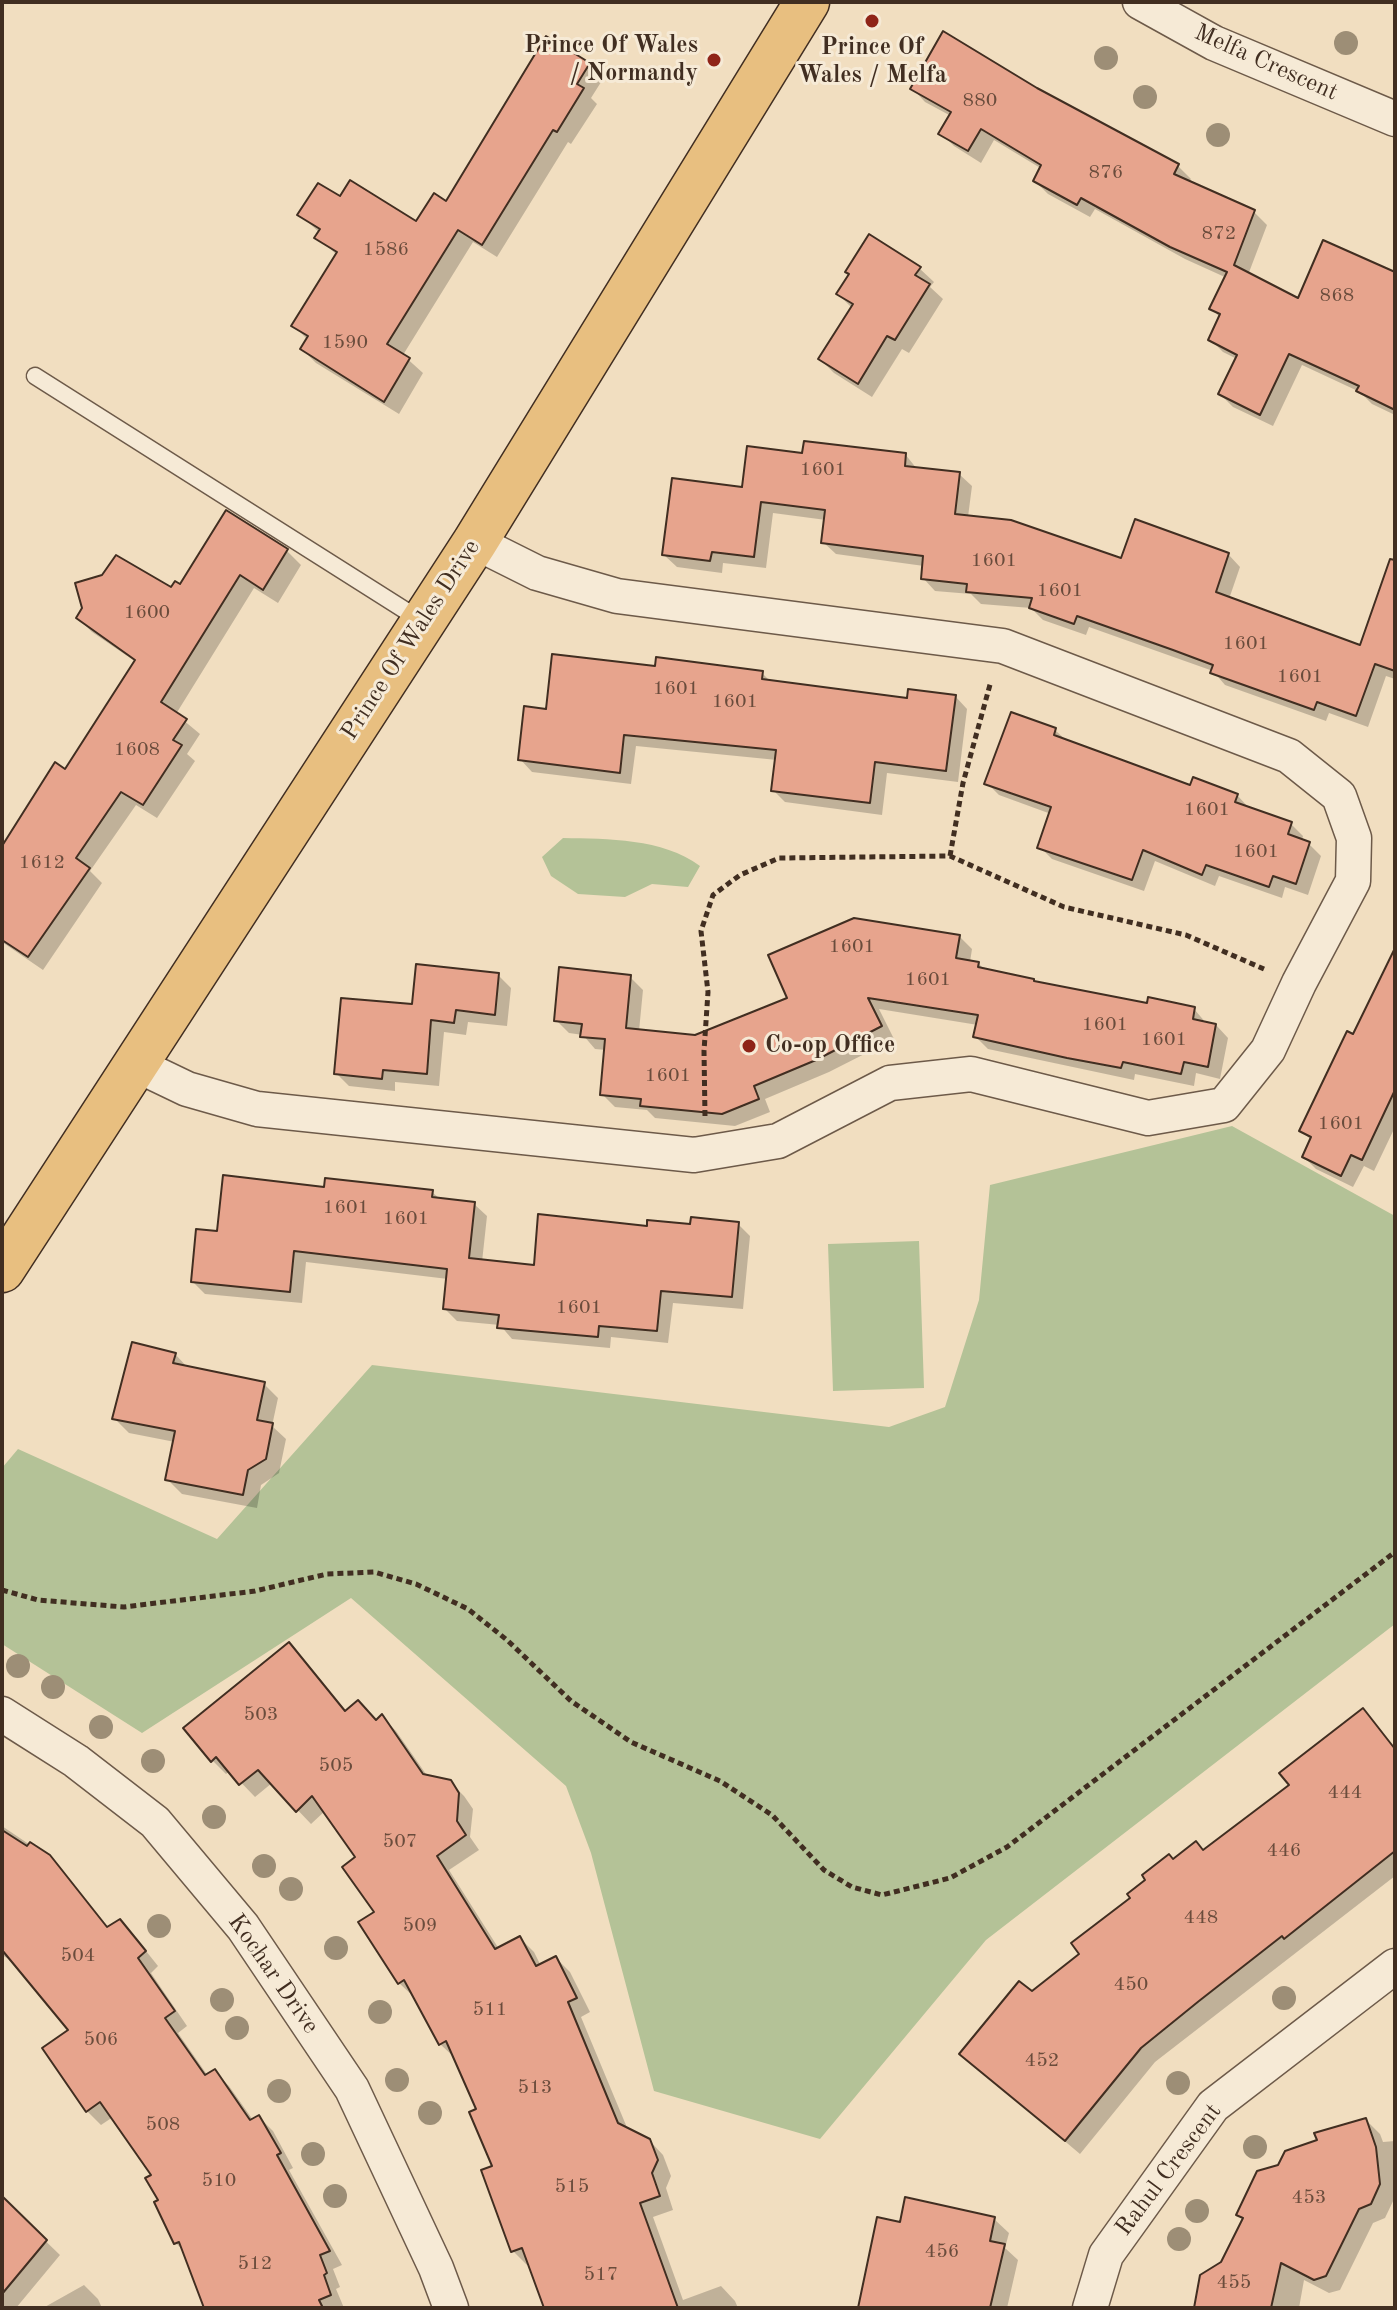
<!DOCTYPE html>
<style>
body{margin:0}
#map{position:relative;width:1397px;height:2310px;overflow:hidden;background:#f1dec0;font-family:"Old Standard TT",serif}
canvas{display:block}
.frame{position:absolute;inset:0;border:4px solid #412e21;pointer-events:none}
</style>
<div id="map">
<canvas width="1397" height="2310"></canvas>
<div class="frame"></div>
</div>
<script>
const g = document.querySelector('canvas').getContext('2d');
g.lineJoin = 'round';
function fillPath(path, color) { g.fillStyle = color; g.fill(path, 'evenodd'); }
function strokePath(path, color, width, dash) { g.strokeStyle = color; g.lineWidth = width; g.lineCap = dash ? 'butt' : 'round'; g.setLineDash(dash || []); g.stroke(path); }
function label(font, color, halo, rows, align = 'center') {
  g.font = font + ' "Old Standard TT",serif'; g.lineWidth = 6; g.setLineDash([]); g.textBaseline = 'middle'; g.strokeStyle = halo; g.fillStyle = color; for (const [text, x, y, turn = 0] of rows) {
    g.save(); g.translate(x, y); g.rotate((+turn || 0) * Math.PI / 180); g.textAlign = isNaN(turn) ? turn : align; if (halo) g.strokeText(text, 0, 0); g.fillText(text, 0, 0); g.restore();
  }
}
fillPath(new Path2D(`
 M563,838C608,839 662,838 700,866L688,887L652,884L625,897L578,894L551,876L542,857Z
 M1232,1126L1395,1216V1624L986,1940L820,2139L654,2091L591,1853L566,1786L351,1598L142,1733L2,1644V1468L18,1449L217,1539L372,1365L889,1427L945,1407L979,1300L990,1185Z
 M919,1241L924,1388L833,1391L828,1244Z`), '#b4c297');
fillPath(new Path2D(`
 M589,65L603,79L591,98L597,104L571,144L568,142L497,257L473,242L403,355L423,373L399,414L316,363L302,349L308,340L293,325L337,255L317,237L320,233L300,215L340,199L417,224L447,204Z
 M913,89L1036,90L1178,166L1191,179L1189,182L1254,212L1267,225L1248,275L1299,300L1395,274V415L1372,404L1360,392L1302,365L1273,426L1233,407L1220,394L1237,359L1223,352L1210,339L1221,318L1211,309L1227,278L1185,259L1095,209L1090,217L1048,194L1035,181L1042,169L994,140L981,163L954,146L941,133L951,116L925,102Z
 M919,268L934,282L930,287L943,299L909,353L902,349L872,397L834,373L820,359L852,308L838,294Z
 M905,454L917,469L959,474L972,486L968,517L1122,561L1228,554L1240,567L1229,599L1361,647L1395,615V679L1386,676L1368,727L1329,713L1326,721L1225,685L1213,671L1089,627L1086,635L1043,620L1031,608L981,604L971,594L935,591L923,578L924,566L836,554L823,542L826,520L773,513L766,568L723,563L722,573L677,567L664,555L744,490L804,455Z
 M226,512L287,551L301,565L278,603L254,588L176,714L200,734L187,754L195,761L157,818L136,805L90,871L102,883L43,970L2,942V850L66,772L136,662L92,632L78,618L180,586Z
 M656,669L762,673L772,683L909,700L955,696L967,709L958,782L887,773L882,815L785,802L773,790L777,760L636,746L631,784L532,772L520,759L548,712Z
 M1055,730L1068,742L1191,788L1237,795L1249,808L1291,824L1303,836L1302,841L1309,844L1321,856L1308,895L1285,887L1282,898L1219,876L1215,886L1155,861L1144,891L1052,859L1040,847L1051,814L999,795L987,783Z
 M959,936L972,949L970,962L978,963L985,970L1148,1006L1194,1009L1207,1024L1216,1025L1228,1038L1220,1079L1196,1073L1194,1086L1135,1074L1134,1080L988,1049L975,1036L978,1025L879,1009L894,1039L829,1072L765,1099L770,1112L735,1126L655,1118L647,1110L615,1107L602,1094L606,1050L595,1049L583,1035L569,1033L556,1020L630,977L643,990L639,1031L695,1037Z
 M1395,953V1127L1374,1171L1364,1166L1353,1187L1316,1169L1304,1157L1312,1141L1302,1131L1354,1037Z
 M498,975L511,988L507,1026L468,1022L466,1035L444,1032L439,1086L395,1082V1091L349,1086L336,1073L414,1007Z
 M326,1189L432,1192L441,1200L474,1204L487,1216L482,1262L536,1267L648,1228L738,1224L750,1236L743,1309L673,1303L668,1343L611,1337L610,1348L512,1339L500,1325L457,1321L445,1309L448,1279L306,1262L302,1303L205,1294L193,1282L219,1233Z
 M175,1354L189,1369L264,1384L278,1398L272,1426L286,1439L279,1473L261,1485L257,1508L182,1494L168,1480L175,1442L129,1433L115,1419Z
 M289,1644L347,1712L377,1722L382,1717L396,1731L428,1777L450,1782L464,1796L473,1809L470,1837L479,1850L449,1870L499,1949L520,1938L534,1952L541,1966L556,1958L570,1972L590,2012L581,2017L628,2130L649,2140L663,2155L671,2176L666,2188L673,2210L653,2217L683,2300L721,2286L735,2301L738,2308H546L530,2264L527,2265L513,2251L495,2167L479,2110L455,2058L440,2044L414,1997L399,1983L360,1923L377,1912L358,1858L325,1811L311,1824L272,1783L255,1797L230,1771L226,1774L212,1760Z
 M1363,1710L1395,1748V1876L1155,2062L1080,2154L961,2054L1082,1955L1133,1898L1173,1861L1204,1852L1292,1785Z
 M2,1826L48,1857L109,1928L134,1936L158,1966L151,1973L187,2026L178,2033L208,2076L215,2072L229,2086L253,2120L259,2117L273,2131L293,2168L289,2170L342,2265L333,2269L340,2287L336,2289L344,2308H207L185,2253L176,2243L154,2175L113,2117L101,2125L87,2111L71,2031L15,1963L2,1955Z
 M1366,2120L1380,2134L1383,2142L1395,2141V2197L1385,2218L1373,2223L1340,2290L1329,2293L1304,2280L1299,2308H1198L1245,2220L1239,2214L1279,2166L1319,2142Z
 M2,2199L60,2255L16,2308H2Z
 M994,2219L1009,2233L1005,2248L1018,2260L1007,2308H860L901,2225Z
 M84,2285L98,2299L102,2308H43Z`), '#0003');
const building = new Path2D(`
 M943,31L1037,88L1179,164L1174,174L1255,210L1234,265L1298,298L1323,240L1395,272V410L1356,391L1359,386L1289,354L1260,415L1218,394L1237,355L1208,340L1220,314L1209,309L1227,272L1170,247L1081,198L1077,205L1033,181L1041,165L981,129L968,151L938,134L951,112L910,89Z
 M546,36L590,63L577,84L584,88L557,132L553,130L482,245L458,230L387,344L410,358L384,402L300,349L308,336L291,326L337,252L314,238L320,229L297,215L318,183L340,196L350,180L416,221L434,193L446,201Z
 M869,234L921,267L915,275L930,284L895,340L887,336L858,384L818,359L853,304L836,294L849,274L845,272Z
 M804,441L906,453L905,466L960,472L955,514L1011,520L1121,558L1135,519L1229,553L1216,592L1360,645L1390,559L1395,560V671L1375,664L1356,716L1317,702L1314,710L1210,673L1213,665L1173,650L1077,616L1074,624L1029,608L1032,598L966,592L967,584L921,579L923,556L821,543L825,510L761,502L754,557L712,552L710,561L662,555L672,478L742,487L747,446L802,453Z
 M226,510L288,549L263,590L240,575L161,702L187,719L173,740L182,745L143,805L121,792L76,858L90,868L28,957L2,940V846L55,762L65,769L135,660L76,618L82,608L75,583L102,575L116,555L171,587L175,581L180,584Z
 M552,654L655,666L656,657L763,671L762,679L907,698L908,689L956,695L946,771L875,762L870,803L771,791L776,750L624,735L620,773L518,760L524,706L546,709Z
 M1011,712L1056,728L1054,735L1125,761L1190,785L1193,777L1238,794L1235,802L1292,822L1288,834L1310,842L1296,884L1273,876L1269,887L1206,865L1202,875L1143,850L1132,880L1037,848L1051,807L984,784Z
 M854,918L960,935L956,958L979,962L978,967L1034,979V981L1147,1003L1148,997L1195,1007L1193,1019L1216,1024L1208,1067L1184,1062L1181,1074L1123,1062L1121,1068L1067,1058L973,1037L978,1015L868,998L882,1026L816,1060L754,1086L759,1099L722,1114L640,1106L641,1099L600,1095L605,1039L580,1037L582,1024L554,1021L559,967L631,975L626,1028L695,1035L787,998L768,955Z
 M1395,948V1090L1362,1160L1351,1155L1341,1176L1302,1157L1311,1137L1299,1131L1347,1031L1353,1034Z
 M416,964L499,973L495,1015L456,1010L454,1023L431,1020L427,1074L383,1070L382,1079L334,1074L341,998L412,1004Z
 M223,1175L324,1187L325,1178L433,1190L432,1197L475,1202L469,1258L534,1265L538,1214L647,1226V1220L690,1224L691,1217L739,1222L732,1297L661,1291L657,1331L599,1326L598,1337L497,1328L499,1315L443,1309L447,1269L294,1251L290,1292L191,1282L196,1229L217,1231Z
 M132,1342L176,1353L173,1363L265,1382L257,1420L273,1423L266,1459L248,1470L243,1495L165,1480L175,1431L112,1419Z
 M289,1642L345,1711L358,1700L376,1720L382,1714L423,1774L451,1780L459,1793L457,1821L466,1835L437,1856L495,1949L520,1936L536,1966L556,1956L577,1998L568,2002L618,2123L650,2139L658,2160L652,2173L660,2196L640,2203L678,2308H544L522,2248L511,2252L481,2170L492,2166L469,2112L476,2109L446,2041L439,2045L404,1980L398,1984L358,1922L374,1912L342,1867L355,1857L312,1796L296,1812L258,1770L239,1785L216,1757L211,1762L183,1728Z
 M1363,1708L1395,1749V1851L1284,1939L1282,1936L1199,2001L1141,2048L1065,2141L959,2054L1019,1981L1032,1991L1079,1954L1071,1943L1130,1898L1127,1894L1145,1880L1142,1875L1169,1854L1173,1859L1196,1841L1203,1850L1289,1785L1279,1773Z
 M2,1830L27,1846L30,1842L50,1855L107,1927L120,1919L146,1951L138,1958L175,2011L165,2018L205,2075L215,2069L250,2120L259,2115L281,2153L277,2155L330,2251L320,2255L327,2273L324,2275L331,2295L319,2300L323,2308H204L179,2242L174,2244L154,2202L158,2200L145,2178L151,2175L100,2102L86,2112L42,2048L68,2030L2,1950Z
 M1366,2118L1376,2147L1380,2184L1371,2204L1359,2209L1326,2276L1314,2280L1281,2263L1271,2308H1194L1200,2275L1221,2262L1243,2218L1236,2215L1257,2171L1278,2165L1285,2151L1317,2140L1314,2133Z
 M2,2196L47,2240L2,2294Z
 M905,2197L995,2217L990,2241L1005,2244L990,2308H858L877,2217L900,2222Z`);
fillPath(building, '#e7a48d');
strokePath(building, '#412e21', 2);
const lane = new Path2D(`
 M35,376L422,621`);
const street = new Path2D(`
 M1140,2L1214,43L1395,119
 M137,1065L187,1089L257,1109L694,1155L778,1141L890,1083L971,1074L1148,1118L1224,1105L1268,1050L1299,983L1353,881L1354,838L1339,796L1289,756L1003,646L617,596L537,573L475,542
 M2,1714L76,1761L155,1822L243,1927L352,2089L436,2268L451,2308
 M1090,2308L1106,2255L1213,2106L1395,1966`);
const primary = new Path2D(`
 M2,1270L475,542L807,2`);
strokePath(lane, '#6d5a49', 19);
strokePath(street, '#6d5a49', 37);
strokePath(primary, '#412e21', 47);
strokePath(new Path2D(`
 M950,856L963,783L991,681
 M705,1116L704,1051L708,992L701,931L713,895L740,875L779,858L950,856L1064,907L1186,935L1264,969
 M2,1590L38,1600L124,1607L255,1591L327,1574L374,1572L416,1584L468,1609L507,1640L571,1701L631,1742L720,1781L772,1815L824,1870L852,1887L882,1895L950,1878L1007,1847L1395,1552`), '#412e21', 5, [6, 4]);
strokePath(lane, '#f6ead6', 16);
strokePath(street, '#f6ead6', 34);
strokePath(primary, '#e8bf80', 44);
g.fillStyle = '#9d8e76';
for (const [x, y] of [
 [1346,43],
 [1106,58],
 [1145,97],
 [1218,135],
 [18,1666],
 [53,1687],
 [101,1727],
 [153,1761],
 [214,1817],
 [264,1866],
 [291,1889],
 [159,1926],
 [336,1948],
 [1284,1998],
 [222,2000],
 [380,2012],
 [237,2028],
 [397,2080],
 [1178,2083],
 [279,2091],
 [430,2113],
 [1255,2147],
 [313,2154],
 [335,2196],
 [1197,2211],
 [1179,2239]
]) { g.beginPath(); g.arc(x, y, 12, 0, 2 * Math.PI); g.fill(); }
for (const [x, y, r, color] of [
 [872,21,8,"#8f2418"],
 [714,60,8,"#8f2418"],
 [749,1046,8,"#8f2418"]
]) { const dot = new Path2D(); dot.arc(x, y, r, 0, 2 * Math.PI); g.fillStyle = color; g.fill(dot); strokePath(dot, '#f6ead6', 3); }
label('20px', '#6a4c3c', null, [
 ["880",980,101],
 ["876",1106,173],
 ["872",1219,234],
 ["1586",386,250],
 ["868",1337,296],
 ["1590",345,343],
 ["1601",823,470],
 ["1601",994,561],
 ["1601",1060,591],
 ["1600",147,613],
 ["1601",1246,644],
 ["1601",1300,677],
 ["1601",676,689],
 ["1601",735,702],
 ["1608",137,750],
 ["1601",1207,810],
 ["1601",1256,852],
 ["1612",42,863],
 ["1601",852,947],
 ["1601",928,980],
 ["1601",1105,1025],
 ["1601",1164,1040],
 ["1601",668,1076],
 ["1601",1341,1124],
 ["1601",346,1208],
 ["1601",406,1219],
 ["1601",579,1308],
 ["503",261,1715],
 ["505",336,1766],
 ["444",1345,1793],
 ["507",400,1842],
 ["446",1284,1851],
 ["448",1201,1918],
 ["509",420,1926],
 ["504",78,1956],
 ["450",1131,1985],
 ["511",490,2010],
 ["506",101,2040],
 ["452",1042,2061],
 ["513",535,2088],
 ["508",163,2125],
 ["510",219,2181],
 ["515",572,2187],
 ["453",1309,2198],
 ["456",942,2252],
 ["512",255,2264],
 ["517",601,2275],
 ["455",1234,2283]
]);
label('bold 24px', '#412e21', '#f6ead6', [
 ["Prince Of Wales",698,46],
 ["/ Normandy",698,74],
 ["Prince Of",872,48,"center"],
 ["Wales / Melfa",872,76,"center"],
 ["Co-op Office",765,1046,"left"]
], 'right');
label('24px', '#412e21', '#f6ead6', [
 ["Melfa Crescent",1266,63,24],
 ["Prince Of Wales Drive",411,640,-57],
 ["Kochar Drive",273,1974,55],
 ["Rahul Crescent",1169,2170,-53]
]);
</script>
